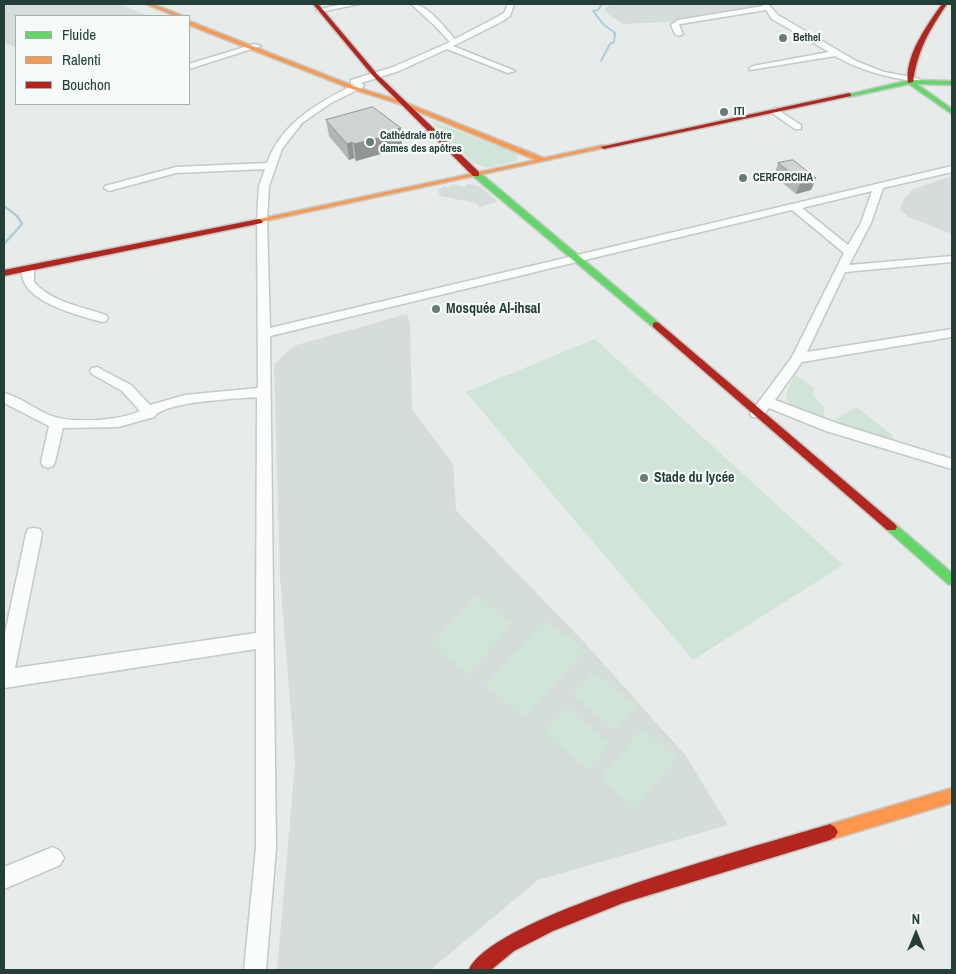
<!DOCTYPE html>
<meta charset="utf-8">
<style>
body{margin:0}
#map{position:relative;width:956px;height:974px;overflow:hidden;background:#e7ecea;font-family:"Archivo Narrow",sans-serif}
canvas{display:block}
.frame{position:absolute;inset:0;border:5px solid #243f3a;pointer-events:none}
.legend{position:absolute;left:15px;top:15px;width:175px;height:90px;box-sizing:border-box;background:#f6faf8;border:1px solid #a2afac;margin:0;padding:6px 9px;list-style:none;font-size:15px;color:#243f3a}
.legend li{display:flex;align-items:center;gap:10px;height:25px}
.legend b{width:25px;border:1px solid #a2afac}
.north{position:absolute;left:891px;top:909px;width:50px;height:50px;-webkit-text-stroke:4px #f6faf8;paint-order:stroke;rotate:0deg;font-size:14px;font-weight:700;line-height:20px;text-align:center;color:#243f3a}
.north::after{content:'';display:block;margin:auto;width:18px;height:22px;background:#243f3a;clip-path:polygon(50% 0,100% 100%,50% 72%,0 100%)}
</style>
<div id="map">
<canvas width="956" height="974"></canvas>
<div class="frame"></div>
<ul class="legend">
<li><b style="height:6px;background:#63d668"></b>Fluide</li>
<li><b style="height:6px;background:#ff974d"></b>Ralenti</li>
<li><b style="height:6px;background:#b3261e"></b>Bouchon</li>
</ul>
<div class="north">N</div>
</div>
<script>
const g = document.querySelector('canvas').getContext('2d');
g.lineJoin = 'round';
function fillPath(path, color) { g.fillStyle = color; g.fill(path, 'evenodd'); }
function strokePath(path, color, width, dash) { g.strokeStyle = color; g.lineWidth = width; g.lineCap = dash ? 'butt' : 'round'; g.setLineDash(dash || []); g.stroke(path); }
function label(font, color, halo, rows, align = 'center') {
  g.font = font + ' "Archivo Narrow",sans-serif'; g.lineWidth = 4.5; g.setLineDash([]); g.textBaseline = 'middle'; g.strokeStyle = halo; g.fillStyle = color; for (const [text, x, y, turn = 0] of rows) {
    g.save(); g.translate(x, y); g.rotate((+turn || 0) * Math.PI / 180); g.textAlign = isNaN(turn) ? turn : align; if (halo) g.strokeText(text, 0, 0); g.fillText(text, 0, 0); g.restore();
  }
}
fillPath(new Path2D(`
 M4,4H119L146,15L141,16H16V48L4,42Z
 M612,4H759L760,8L669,22L623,24L608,14L604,8Z
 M952,176V234L907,216L900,209L904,198L914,189Z
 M453,184L463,187L468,184L479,186L498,202L479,207L476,203L440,196L438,190L444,186L448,188Z
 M407,314L410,324L412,409L453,464L456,510L586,644L686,756L728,825L538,880L430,970H277L295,764L280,577L274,365L293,346Z`), '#d5ddda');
fillPath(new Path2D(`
 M430,120L518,154L516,161L489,168L472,162Z
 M595,339L843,565L693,660L466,392Z
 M796,375L814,388L813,396L825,408L823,418C808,413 789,412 786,394L793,378Z
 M856,407L891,434L894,438L886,439L832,421Z
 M477,596L512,624L467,675L431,643Z
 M545,620L585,650L525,718L485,685Z
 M593,672L637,705L616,731L572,695Z
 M566,707L610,743L588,770L544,732Z
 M642,729L677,757L635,809L601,778Z`), '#d1e4d8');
strokePath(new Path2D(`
 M601,61L610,44L614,42L615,33L603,24L593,11L598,10L602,4`), '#a9ced8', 2);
strokePath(new Path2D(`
 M4,206L17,216L22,224L4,244`), '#a9ced8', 2.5);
const street = new Path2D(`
 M344,4H359L320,12L316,10Z
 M411,4C428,4 444,27 455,39L497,17L504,13L508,4H514L510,16L503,21L453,46L515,71L508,73L447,49L399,71L361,83L364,85L363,87L331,103L302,123L282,149L269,186L267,220L270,328L952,166V172L883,188L871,223L849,265L952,256V262L845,272L807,352L952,329V337L802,362L775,400L836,423L952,459V469L826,431L769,408L762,417H752L750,414L752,411L792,357L844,253L792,210L270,336L276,848L266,970H244L256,848V649L4,688V638L26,534L28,529L34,528L40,529L42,534L15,668L256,633L257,397C237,399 164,401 154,417L118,427L63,428L55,462L53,466L48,468L43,466L41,462L49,426L4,403V393C20,397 33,408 49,415C70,424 119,421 140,411L122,391L92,374L90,371L92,368L97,367L131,385L150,405L185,395L258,388L257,220L259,186L265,169L176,173L109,191L104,188L105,186L176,167L267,163C282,122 318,103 355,84H351V80L393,67L450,42L435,26ZM872,191L861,223L848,245L802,208Z
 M762,4H768L778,15L856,61L884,72L917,78L921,80L917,82C887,77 861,71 835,56L750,70L749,68L753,66L829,52L772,19L766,10L680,24L679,25L683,34L679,36L675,34L671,25L678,20L763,6Z
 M254,44L261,46L189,69V64Z
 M775,108L801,125V129H795L772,113L771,111Z
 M28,265L34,268V282C51,302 83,307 106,315L108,318L106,321L102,322C78,315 17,301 22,268Z
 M53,847L60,851L64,858L60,865L4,889V867Z`);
const fast = new Path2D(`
 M910,80L952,81V85L917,84L952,109V114L909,84L849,97L846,95Z
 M473,172H479L659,323V327H653L473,176Z
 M891,522L895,524L952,573V585L948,584L887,530L885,527L887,524Z`);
const slow = new Path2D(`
 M146,4H152L183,16H176Z
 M189,21L356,87L404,102L544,158L604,145L608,147L256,223L255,221L259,219L536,160L400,104L352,89L189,25Z
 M952,788V803L830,840L825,837L822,832L825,827L830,824Z`);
const jam = new Path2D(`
 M313,4H318L377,74L479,172V176H473L373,76Z
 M942,4H947C929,31 918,49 913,82L908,83C904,57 927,25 942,4Z
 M849,93L851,94V96L604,149L600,147Z
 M259,219L263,221L262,223L4,276V270Z
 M656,322L659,323L895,524L897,527L895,530H887L653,327V323Z
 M830,824L835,827L838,832L835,837L830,840L623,903L553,931L514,951L491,970H469C492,915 766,844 830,824Z`);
strokePath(street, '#c4c9c7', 3);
strokePath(fast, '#c2c9c7', 3);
strokePath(slow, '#c2c9c7', 3);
strokePath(jam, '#c2c9c7', 3);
fillPath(street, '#fbfcfc');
fillPath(fast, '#63d668');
fillPath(slow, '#ff974d');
fillPath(jam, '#b3261e');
fillPath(new Path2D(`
 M326,120L402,144L384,149V153L356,161L354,158L349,160L329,136Z
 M778,163L816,178L811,190L796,194L774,176Z`), '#b3b6b5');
fillPath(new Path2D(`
 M401,128L402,144L384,149V153L356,161L354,144L379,134Z
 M352,142L354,158L349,160L347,144Z
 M816,178L811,190L796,194L801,181Z`), '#929494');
const building = new Path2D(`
 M373,107L401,128L379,134L382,137L354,144L352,142L347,144L326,120Z
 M793,160L816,178L801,181L778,163Z`);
fillPath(building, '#d0d4d3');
strokePath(building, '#929494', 1);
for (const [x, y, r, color] of [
 [783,38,5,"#687c78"],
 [724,112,5,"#687c78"],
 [370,142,5,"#687c78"],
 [743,178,5,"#687c78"],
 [436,309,5,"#687c78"],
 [644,478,5,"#687c78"]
]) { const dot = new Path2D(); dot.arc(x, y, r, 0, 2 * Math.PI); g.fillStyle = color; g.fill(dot); strokePath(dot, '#f6faf8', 2); }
label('bold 11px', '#243f3a', '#f6faf8', [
 ["Bethel",793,38],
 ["ITI",734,112],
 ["Cathédrale nôtre",380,136],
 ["dames des apôtres",380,149],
 ["CERFORCIHA",753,178]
], 'left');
label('bold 14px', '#243f3a', '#f6faf8', [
 ["Mosquée Al-ihsaI",446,309],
 ["Stade du lycée",654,478]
], 'left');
</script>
